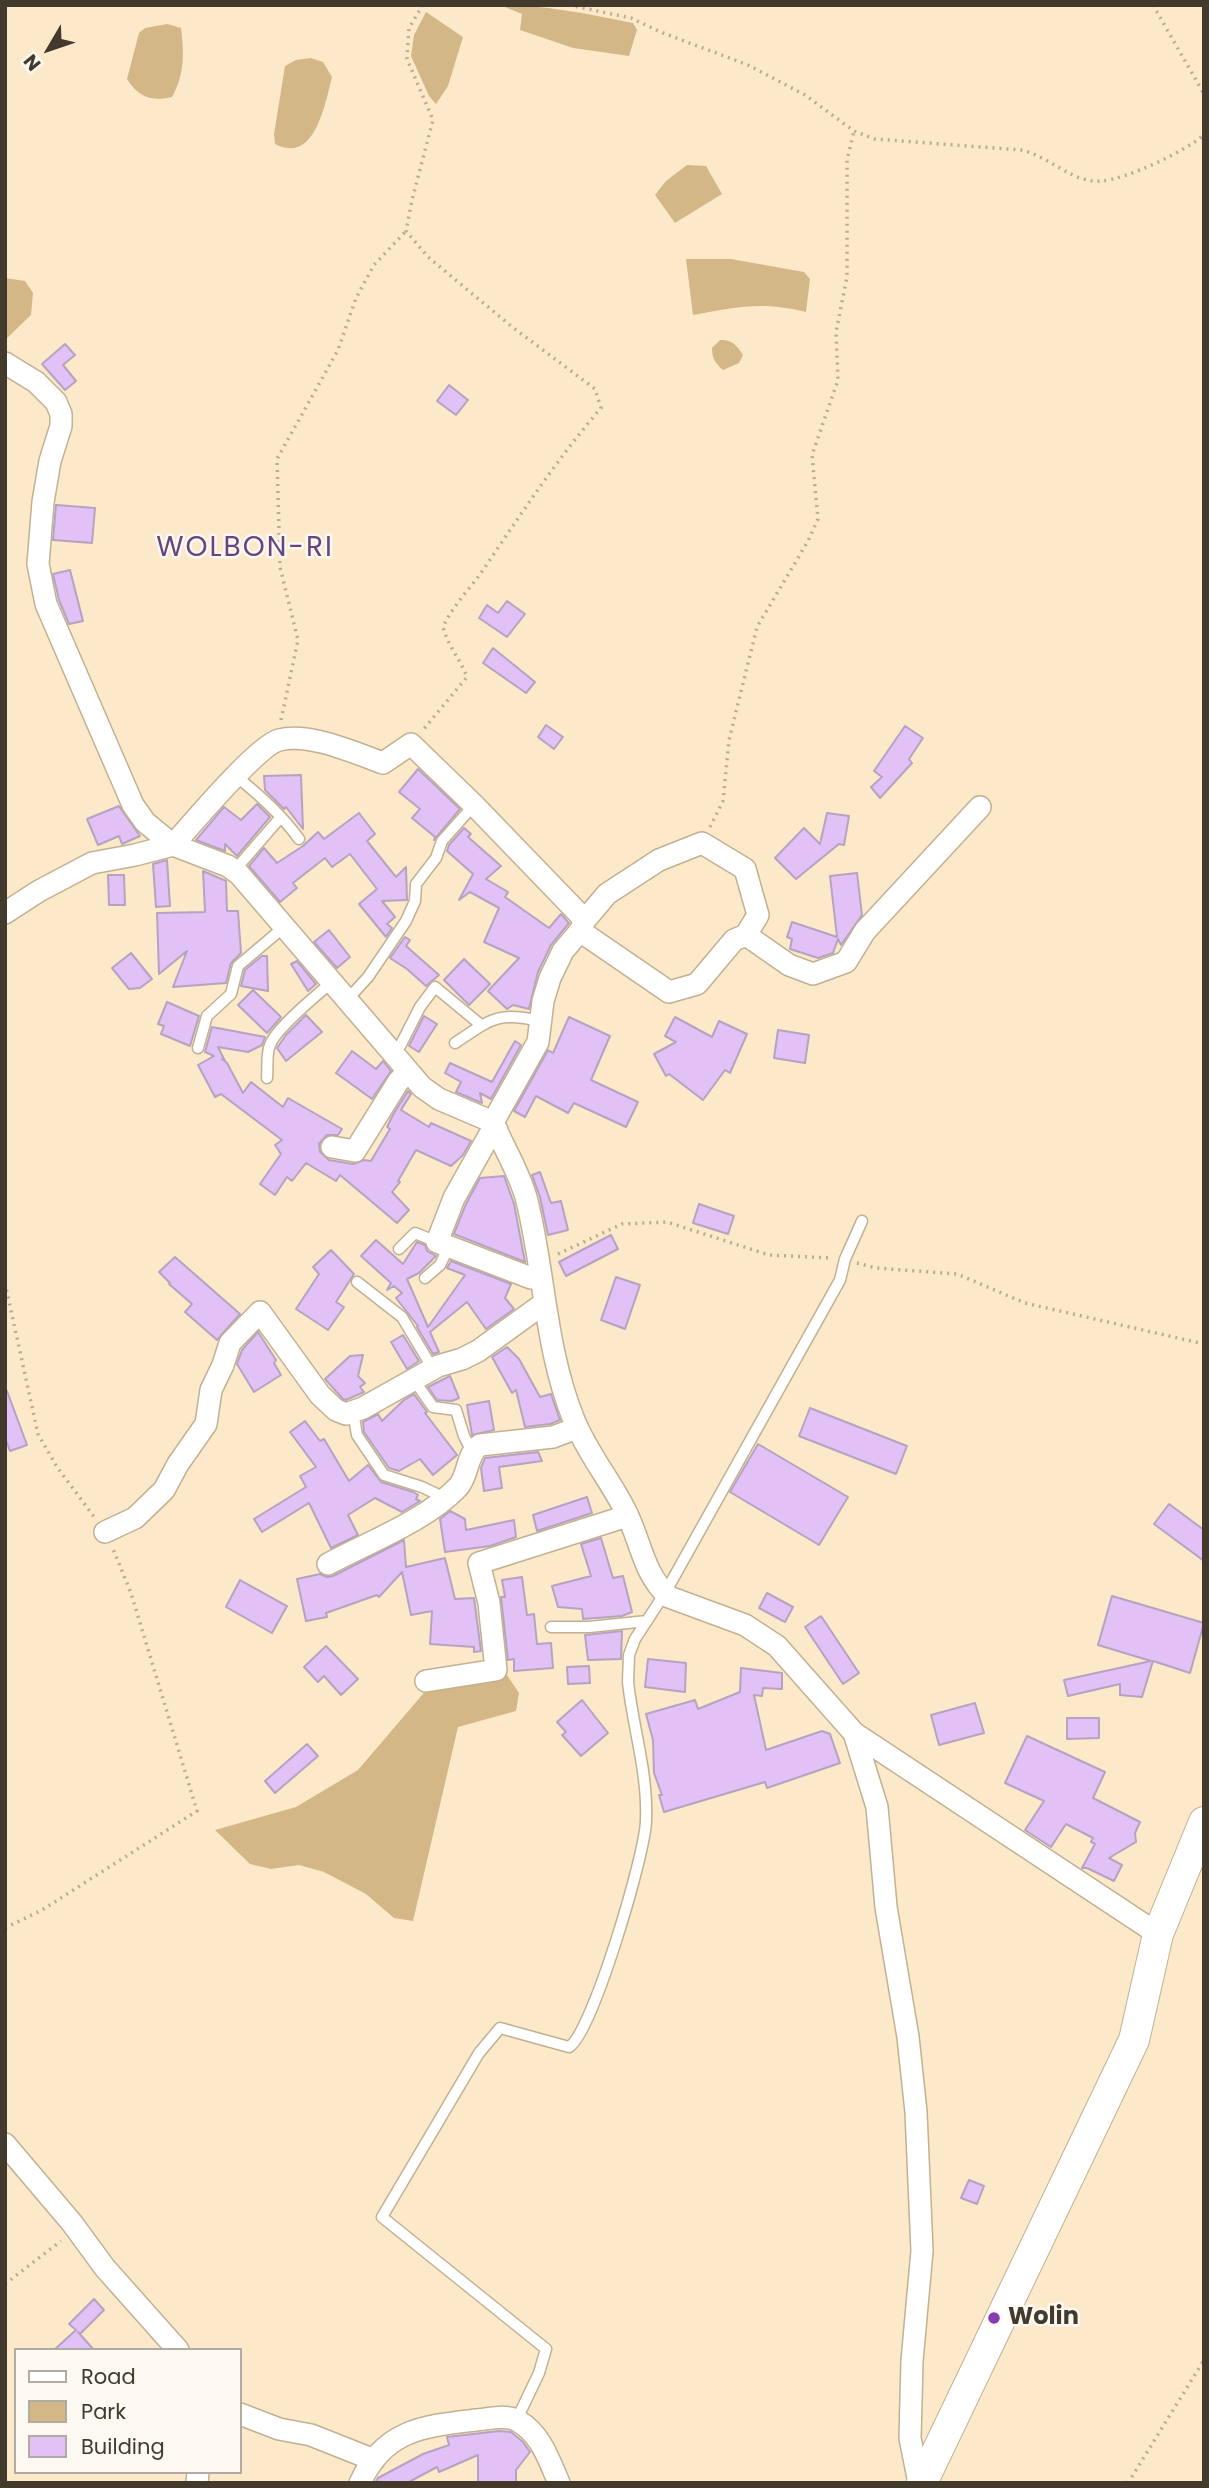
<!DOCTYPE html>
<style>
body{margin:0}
#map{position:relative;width:1209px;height:2488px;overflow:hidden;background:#fce9c9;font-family:Poppins,sans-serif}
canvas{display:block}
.frame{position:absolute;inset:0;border:7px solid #413a2d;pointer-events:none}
.legend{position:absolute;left:14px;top:2348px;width:228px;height:126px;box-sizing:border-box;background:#fcf8f2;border:2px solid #b1aca3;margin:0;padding:9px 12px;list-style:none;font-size:21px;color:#413a2d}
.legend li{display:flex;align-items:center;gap:14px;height:35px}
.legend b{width:35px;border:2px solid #b1aca3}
.north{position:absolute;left:14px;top:14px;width:70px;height:70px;-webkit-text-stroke:5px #fcf8f2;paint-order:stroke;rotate:231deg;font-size:19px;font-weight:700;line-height:28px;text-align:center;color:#413a2d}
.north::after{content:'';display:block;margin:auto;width:24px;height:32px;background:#413a2d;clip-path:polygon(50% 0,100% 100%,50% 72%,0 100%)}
</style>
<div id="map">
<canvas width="1209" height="2488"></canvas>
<div class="frame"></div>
<ul class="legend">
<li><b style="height:9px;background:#fff"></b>Road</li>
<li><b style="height:19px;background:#d4b787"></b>Park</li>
<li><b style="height:19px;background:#e1c1f6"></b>Building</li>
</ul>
<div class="north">N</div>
</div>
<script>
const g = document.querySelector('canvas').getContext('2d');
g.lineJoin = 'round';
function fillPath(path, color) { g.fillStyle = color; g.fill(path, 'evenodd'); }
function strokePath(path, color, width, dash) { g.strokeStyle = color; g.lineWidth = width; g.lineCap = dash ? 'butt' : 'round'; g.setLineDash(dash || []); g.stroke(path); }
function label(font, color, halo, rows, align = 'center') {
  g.font = font + ' Poppins,sans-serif'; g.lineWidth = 5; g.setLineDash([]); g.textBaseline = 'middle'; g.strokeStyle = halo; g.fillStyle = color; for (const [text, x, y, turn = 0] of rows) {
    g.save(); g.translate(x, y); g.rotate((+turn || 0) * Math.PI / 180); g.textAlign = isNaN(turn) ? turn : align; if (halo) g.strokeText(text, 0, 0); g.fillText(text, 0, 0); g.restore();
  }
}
fillPath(new Path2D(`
 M500,5C545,5 589,14 633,23L637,30L629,56L573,48L520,30L522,14Z
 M426,12L463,37L448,86L436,104L429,96L411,56L414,35Z
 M167,24L181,28C184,53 185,74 172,97C152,102 138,97 127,79L139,33L145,28Z
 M311,58L323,62L332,77C325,104 315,165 275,144L274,134L285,66L296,60Z
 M687,165L706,166L722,194L675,223L655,195L666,181Z
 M731,259L804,272L810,279L806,312C761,301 737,307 693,315L686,259Z
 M5,278L25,281L33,293L31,315L5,340Z
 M720,340C731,339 737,345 743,355L739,363L723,370C715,363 712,358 712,348Z
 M505,1672L519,1693L516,1711L458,1727L413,1921L394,1918L366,1894L324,1872L299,1865L271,1869L250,1864L215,1830L296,1807L358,1770L428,1688Z`), '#d4b787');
const building = new Path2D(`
 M65,344L75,355L63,365L76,381L65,390L42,364Z
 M449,385L468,400L456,415L437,401Z
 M56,505L95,508L92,543L53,540Z
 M70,570L83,621L69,624L59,600L53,574Z
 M507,601L525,614L507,637L479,618L487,605L498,613Z
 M493,648L535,682L526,693L483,663Z
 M546,725L563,737L554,749L538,737Z
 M905,726L923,738L909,759L912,763L880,798L871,787L882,777L874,771Z
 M418,769L460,809L434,840L435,837L412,818L420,809L399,792Z
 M301,775L303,829L286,807L284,809L265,790L264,776Z
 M257,804L270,817L237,856L225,844V851L196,840L224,807L241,820Z
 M119,806L140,836L122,844L119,836L98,845L87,819Z
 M359,813L375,834L367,841L396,877L406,867L407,900L382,901L395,917L387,924L392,928L386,937L359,904L377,889L350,854L332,867L325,858L293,883L297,888L280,902L249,866L264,848L277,863L303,846L318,832L324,839Z
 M827,813L849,816L844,845L839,844L796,879L775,858L804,828L820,844Z
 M464,828L471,834L468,837L501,866L486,879L508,892L505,897L549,928L561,914L569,923L551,945L538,972L529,1009L513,1005L507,1009L488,991L519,958L484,942L499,908L470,892L459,900L473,874L447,851L449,845Z
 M167,860L170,906L156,907L153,864Z
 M203,871L226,881L227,911H238L241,953L231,963L226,983L173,987L187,951L159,974L157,913L205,912Z
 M857,873L862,915L841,945L838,939L833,953L818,958L790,949L792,939L787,937L792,922L837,937L830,876Z
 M108,875H124L125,905H109Z
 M329,930L350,957L337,968L314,942Z
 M405,937L410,940L406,946L439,975L426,986L407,969L390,958Z
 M131,953L152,979L140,988L129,989L112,968Z
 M262,956H267L268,991L241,986L245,970Z
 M464,959L490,984L469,1005L444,980Z
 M297,961L316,984L308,991L291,964Z
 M253,990L281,1017L267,1033L238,1005Z
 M167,1002L199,1016L190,1046L161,1034L164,1026L158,1024Z
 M306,1015L322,1032L286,1061L277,1048L286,1035Z
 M424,1016L437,1024L419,1052L409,1046Z
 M569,1017L610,1036L591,1080L638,1102L626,1127L574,1103L568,1113L536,1096L525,1117L514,1111L548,1050L553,1053Z
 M675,1017L712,1037L719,1021L747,1034L730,1073L725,1070L703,1100L669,1074L666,1076L654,1054L676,1042L665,1036Z
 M212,1027L265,1037L262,1045L248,1052L218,1047L225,1061L222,1059L227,1063L243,1093L251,1082L283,1107L288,1098L342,1129L338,1135H327L319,1144L320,1152L329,1160L353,1164L364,1160L371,1161L390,1129L387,1127L394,1113L408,1091L411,1094L401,1110L429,1127L431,1123L471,1141L463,1155L451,1166L416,1150L398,1181L400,1182L392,1192L409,1210L397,1223L340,1175L336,1181L306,1163L292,1181L287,1177L275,1195L260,1184L281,1154L275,1145L282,1140L221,1094L215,1097L198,1065L214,1056L205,1052Z
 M778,1030L809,1035L805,1063L774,1058Z
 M515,1041L521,1045L491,1099L480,1093L482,1103L456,1092L461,1082L445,1073L450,1063L492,1082Z
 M352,1051L376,1069L383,1061L391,1071L372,1099L336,1073Z
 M540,1172L551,1203L561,1201L568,1230L548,1235L540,1197L532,1175Z
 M504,1176L514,1204L525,1262L454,1234L466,1204L480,1178Z
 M699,1204L734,1216L728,1234L693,1223Z
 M611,1235L618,1249L566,1276L559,1262Z
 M376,1240L403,1264L417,1242L425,1245L427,1251L436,1256L419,1273L407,1279L428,1327L465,1275L447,1268L451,1261L511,1284L505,1298L514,1309L486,1329L467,1302L430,1332L439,1352L433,1354L417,1327L418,1326L396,1298L402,1293L394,1286L387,1290L391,1283L361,1256Z
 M331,1250L354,1274L336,1302L344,1307L328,1330L296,1309L319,1274L313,1267Z
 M175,1257L240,1314L217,1340L185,1312L192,1304L169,1284L170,1283L159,1272Z
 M616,1277L640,1285L625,1329L601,1320Z
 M258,1332L276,1360L274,1363L281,1375L254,1392L237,1364L242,1350Z
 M403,1335L419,1361L407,1369L391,1342Z
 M507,1347L519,1359L540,1397L551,1394L560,1420L550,1424L525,1427L516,1390L512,1393L492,1357Z
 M363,1355L358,1376L365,1383L360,1387L364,1392L346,1400L343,1399L325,1379L350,1356Z
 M450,1376L459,1398L452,1401L437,1400L428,1387Z
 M7,1391L27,1445L10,1451L5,1438V1392Z
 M414,1394L427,1412L425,1413L457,1455L433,1475L420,1459L399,1471L389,1468L364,1432L363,1422L378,1414L382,1421L404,1400Z
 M489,1401L494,1430L472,1435L467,1405Z
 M810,1408L907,1446L896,1474L799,1436Z
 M305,1421L320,1441L324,1439L349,1481L368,1465L381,1482L413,1492L418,1495L416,1499L420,1501L402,1512L375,1498L348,1515L358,1535L331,1548L309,1503L262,1532L254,1519L306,1487L300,1476L316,1467L290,1432Z
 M758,1444L848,1497L819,1545L730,1492Z
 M538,1452L542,1461L499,1467L502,1488L484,1491L481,1468L485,1458Z
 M587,1497L592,1513L537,1531L533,1515Z
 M1169,1504L1204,1530V1561L1154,1524Z
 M450,1511L465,1519L466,1530L514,1520L516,1537L490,1546L445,1552L440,1519Z
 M601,1538L613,1578L623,1576L632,1612L622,1616L583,1619L582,1609L558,1607L552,1586L591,1576L581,1544Z
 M404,1540L406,1567L445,1558L455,1599L474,1598L481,1651L474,1652V1647L430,1644L432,1611L411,1615L402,1572L379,1597L377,1595L326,1613L327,1617L306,1621L297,1579L320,1574L327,1577L333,1576Z
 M522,1577L527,1615L534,1614L537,1644L551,1643L553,1668L514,1671V1659L508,1660L501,1597H505L502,1580Z
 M240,1580L287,1606L272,1633L226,1607Z
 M767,1593L793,1607L785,1622L759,1608Z
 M1112,1596L1204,1623L1190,1673L1153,1661L1142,1697L1120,1695V1684L1068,1696L1064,1680L1151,1661L1098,1645Z
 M821,1616L859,1673L843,1684L805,1627Z
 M622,1631L621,1659L588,1660L585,1635Z
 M326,1646L358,1679L341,1695L324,1676L318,1682L304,1667Z
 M648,1659L686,1663L685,1692L645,1687Z
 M589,1666L590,1683L568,1684L567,1667Z
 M741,1668L782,1673V1689L763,1688L762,1696L754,1695L766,1750L822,1731L830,1734L840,1763L767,1788L765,1782L664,1812L659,1795H662L654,1773L653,1740L646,1714L695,1700L698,1709L740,1692Z
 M582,1700L608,1733L581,1756L562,1735L566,1732L557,1722Z
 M975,1703L984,1733L939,1745L931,1715Z
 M1067,1718H1099V1738L1067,1739Z
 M1027,1736L1105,1772L1093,1798L1140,1822L1135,1833L1136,1842L1109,1858L1122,1865L1114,1881L1087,1868H1082L1095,1844L1091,1842L1093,1838L1066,1824L1051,1847L1025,1830L1044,1801L1005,1783Z
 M307,1744L318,1756L275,1793L265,1781Z
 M969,2180L984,2186L977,2204L961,2198Z
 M94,2299L104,2310L80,2334L78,2332L94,2350H54L76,2330L69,2324Z
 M499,2431L511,2432L523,2442L530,2452L516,2470V2483H478V2455L439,2472L437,2467L407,2483H375L378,2478L423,2454L449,2445L447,2437Z`);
fillPath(building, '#e1c1f6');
strokePath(building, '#b5a3c1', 2);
const lane = new Path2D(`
 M236,776C259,795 281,814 299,839
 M234,871L281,817
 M347,1000L368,977L406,921L415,901L416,884L436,858L442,841L474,805
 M455,1043C490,1020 496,1011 540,1021
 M198,1048L207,1016L231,994L238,966L284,927
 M395,1056L420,1007L435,987L481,1025
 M267,1078C268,1068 266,1054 270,1045C276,1028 317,995 332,982
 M399,1249L415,1233L437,1242
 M425,1278L440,1265L449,1246
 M357,1282L402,1317L433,1369
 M414,1380L433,1407L456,1410L464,1436L472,1452
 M353,1412L357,1435L384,1475L422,1487L445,1498
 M551,1627H589L647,1621
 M517,2419L539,2373L546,2349L382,2217L479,2053L500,2028L569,2047C592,2034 646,1852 646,1820C648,1773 633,1728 628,1682L629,1655L635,1639L665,1593L840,1280L845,1259L862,1221`);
const street = new Path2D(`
 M5,363L36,382L56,402L61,414V426L50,461L43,502L38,564L46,604L133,805L145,822L173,845C191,825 257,746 279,740C309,732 355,753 383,763L411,744L474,805L585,920L580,931L563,951L550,978L543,1001L538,1042L493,1122C504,1149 520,1173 527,1201C545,1274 545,1349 574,1420C588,1454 608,1477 624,1508C641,1539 642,1573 669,1597L745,1625L777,1646L854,1733L1158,1934
 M5,913L39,891L92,863L135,855L173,845L228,866L239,874L422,1087L439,1099L493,1122
 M585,920L607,894L659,860L702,843L745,869L758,915L746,935L789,965L813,974L846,962L865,931L980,807
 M580,931L669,992L697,984L734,940L746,935
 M497,1130L490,1134L454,1198L437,1242L531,1278H541
 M332,1147L355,1151L398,1082L407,1072
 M105,1532L135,1518L164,1490L178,1464L206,1424L211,1390L223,1365L230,1343L260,1312L320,1395L336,1410L346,1414L363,1408L438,1366L462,1359L478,1351L543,1304
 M328,1564C369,1542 427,1520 458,1487C469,1475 466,1454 480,1445L553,1437L577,1428
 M426,1681L496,1670L489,1603L479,1563L627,1516
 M854,1733L877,1807L886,1907L908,2037L916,2112L922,2251L912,2361L910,2438L919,2483
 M5,2144L72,2223L105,2268L178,2350
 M240,2414L279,2429L311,2435L374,2460
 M197,2483L198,2472
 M360,2483C384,2429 425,2426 476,2420C489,2419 507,2414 518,2421C541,2434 549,2460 559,2483`);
const secondary = new Path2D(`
 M922,2483L1134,2040L1158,1934L1204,1822`);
strokePath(lane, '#c2b092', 13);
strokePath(street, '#c2b092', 24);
strokePath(secondary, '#c2b092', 32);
strokePath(new Path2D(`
 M423,5L409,28L407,59L433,120L412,200L406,231L428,257L511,326L595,389L601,408C557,459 521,514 483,570C470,589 453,605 443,627C448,646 460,659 467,677L423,730
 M569,5L631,18L663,33L748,65L805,95L854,131L875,139L1021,150C1043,155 1059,170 1080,178C1087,180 1094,182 1101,181C1127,179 1184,152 1204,135
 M1153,5L1204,94
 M281,720L298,640L280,567L277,459L338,350L356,298L374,265L406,231
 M710,827L723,801L729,740L757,627L808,541L818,519L812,455L838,380L836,332L847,277V160L854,131
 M558,1254L622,1224L667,1222L769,1255L832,1258
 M857,1263L876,1268L957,1274L1025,1303L1204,1344
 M5,1283L38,1434L57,1467L95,1518
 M5,1928L42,1910L197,1811L131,1593L113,1549
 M5,2284L61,2241
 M1128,2483L1204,2360`), '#baab92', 3.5, [2, 5]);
strokePath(lane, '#fff', 10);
strokePath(street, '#fff', 21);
strokePath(secondary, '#fff', 30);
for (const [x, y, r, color] of [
 [994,2318,7,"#863cae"]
]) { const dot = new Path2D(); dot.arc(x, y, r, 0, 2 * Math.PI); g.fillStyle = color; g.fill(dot); strokePath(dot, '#fcf8f2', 2.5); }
label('bold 24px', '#413a2d', '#fcf8f2', [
 ["Wolin",1008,2318]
], 'left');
g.letterSpacing = '2px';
label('28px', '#68447e', '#fcf8f2', [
 ["WOLBON-RI",245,549]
]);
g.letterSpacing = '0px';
</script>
